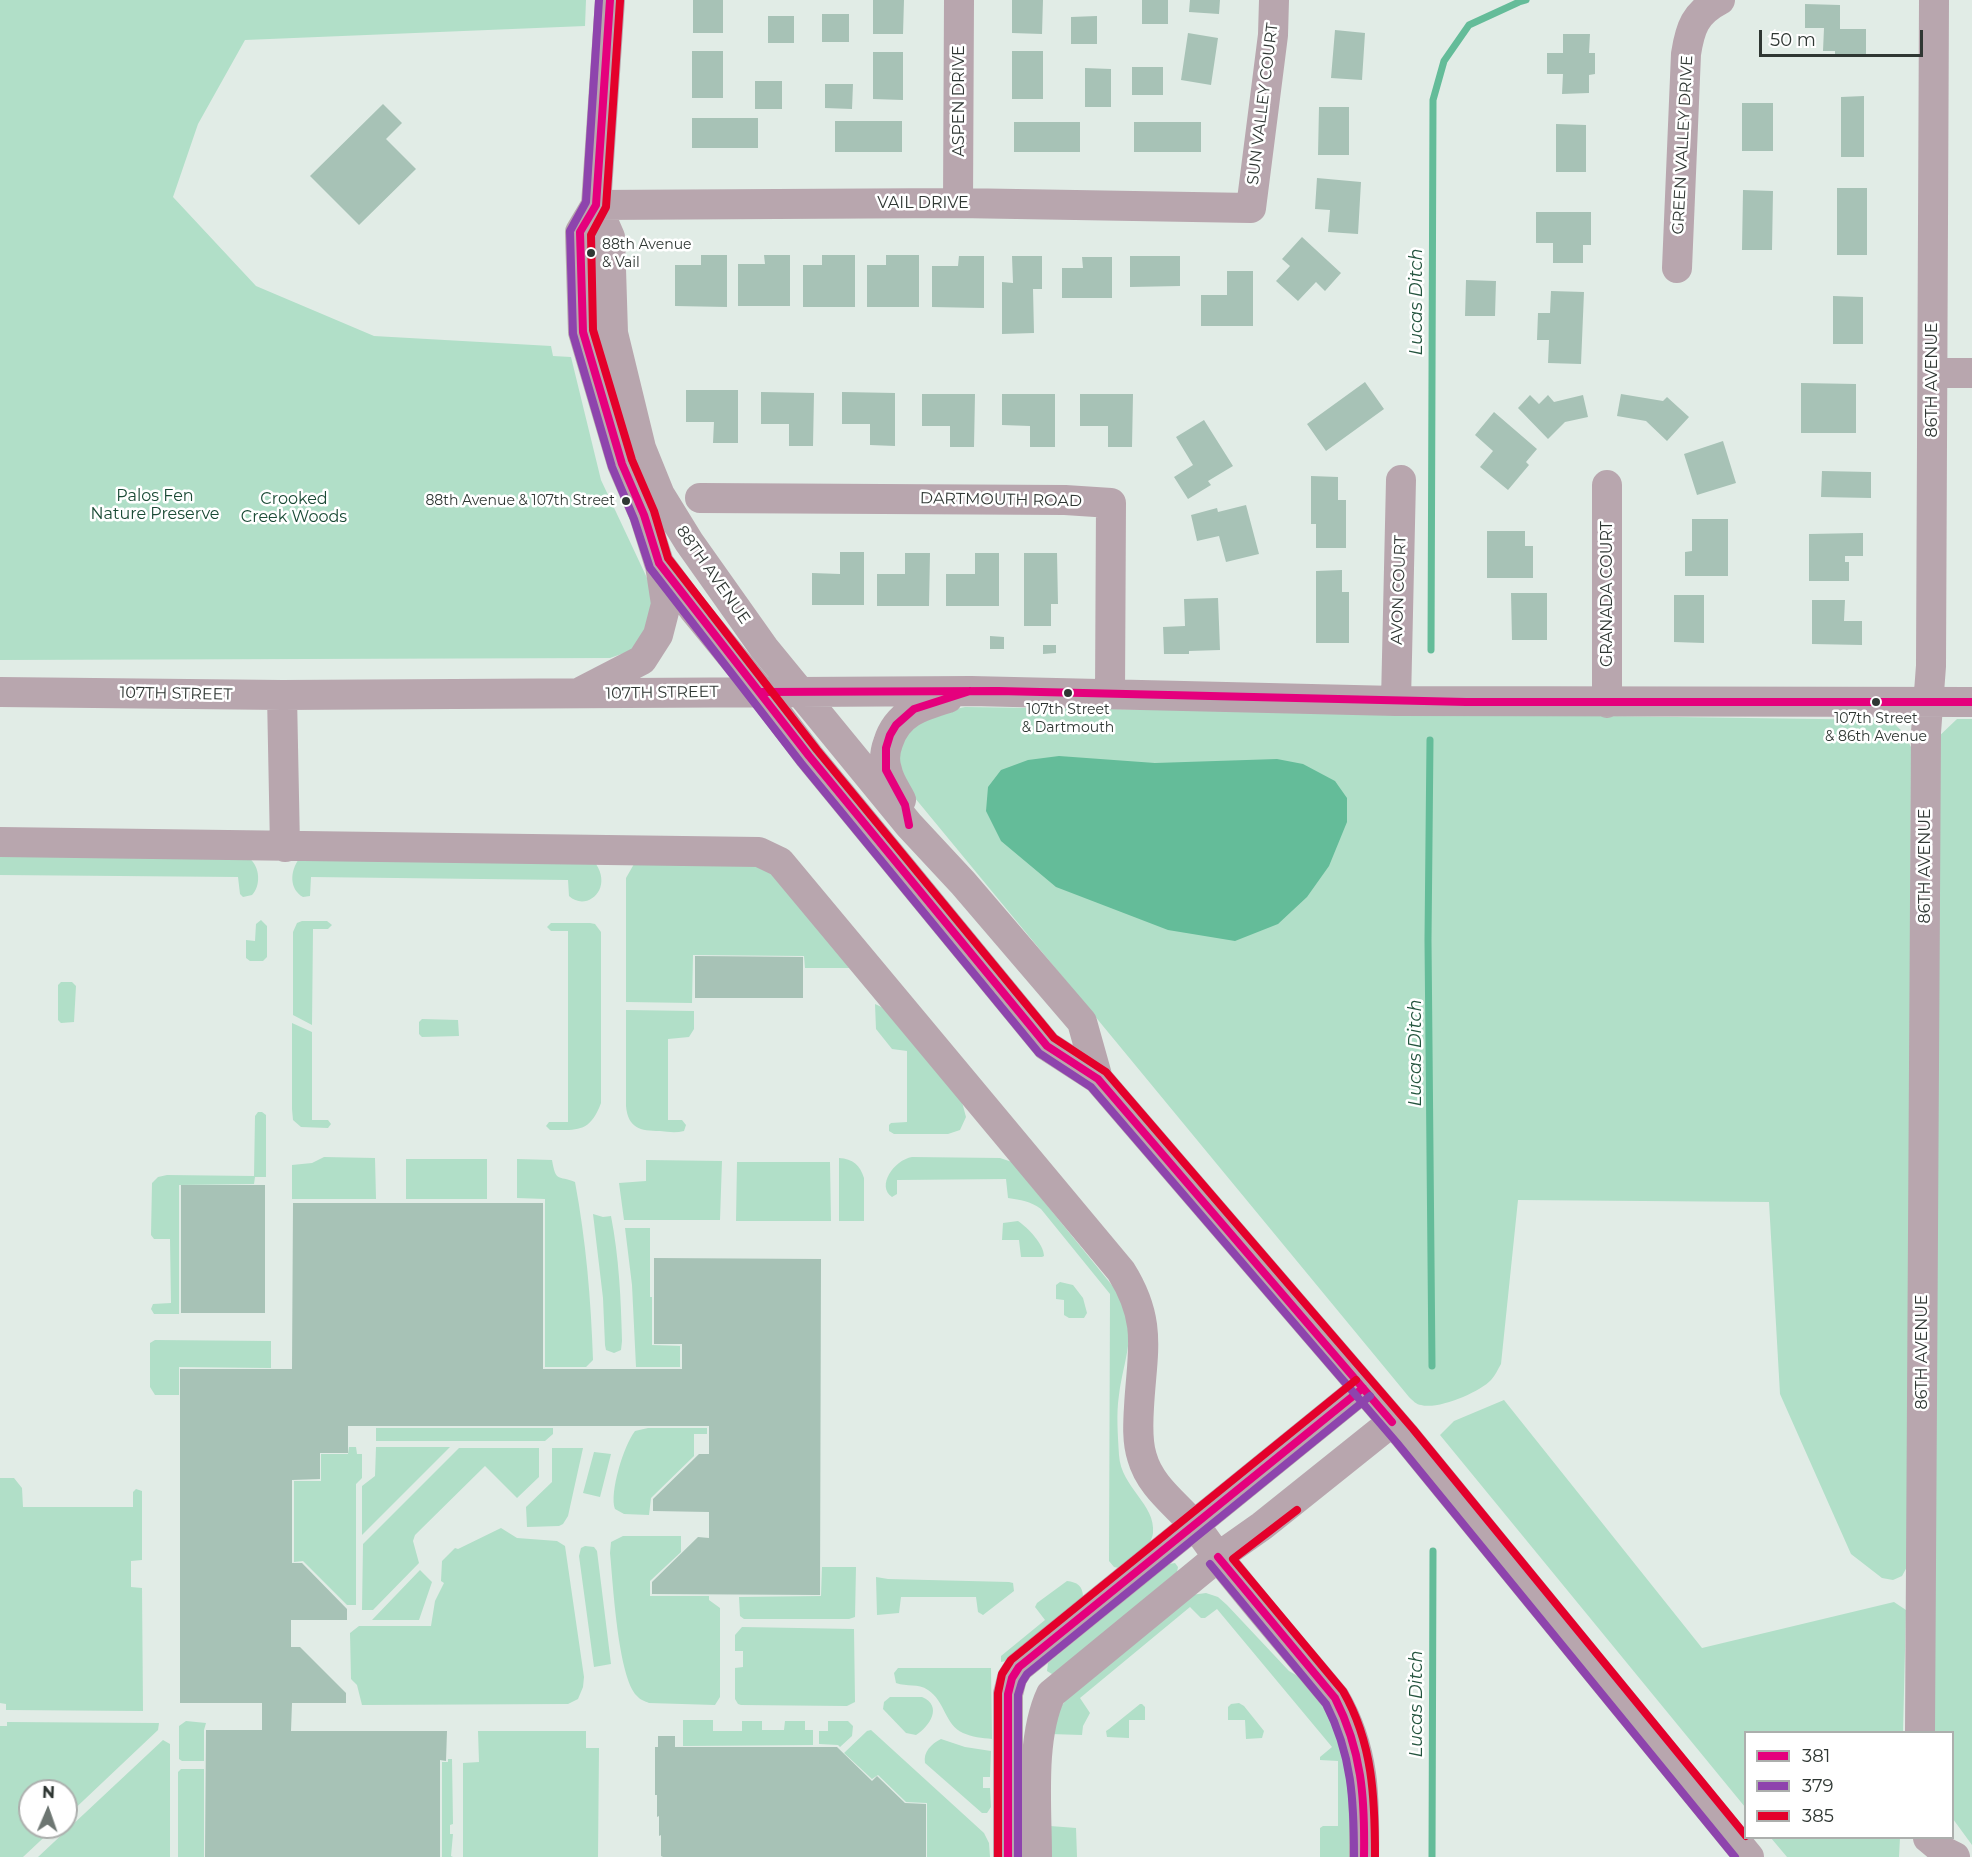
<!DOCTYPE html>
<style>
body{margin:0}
#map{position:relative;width:1972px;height:1857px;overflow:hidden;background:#e1ece6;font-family:Montserrat,sans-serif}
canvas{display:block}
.legend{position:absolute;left:1744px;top:1731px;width:210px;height:108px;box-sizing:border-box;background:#fff;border:2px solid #acafad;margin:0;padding:8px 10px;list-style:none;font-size:18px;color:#2f3733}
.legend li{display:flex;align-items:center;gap:12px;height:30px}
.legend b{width:30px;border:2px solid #acafad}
.north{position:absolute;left:18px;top:1779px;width:60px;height:60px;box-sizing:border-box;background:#fff;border:2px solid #acafad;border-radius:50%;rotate:2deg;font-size:16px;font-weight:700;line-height:24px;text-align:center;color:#2f3733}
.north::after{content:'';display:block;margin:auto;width:21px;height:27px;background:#6d7672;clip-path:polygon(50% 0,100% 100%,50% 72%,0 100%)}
.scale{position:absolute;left:1759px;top:30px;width:164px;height:27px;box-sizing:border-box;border:3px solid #2f3733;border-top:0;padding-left:8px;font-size:18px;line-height:21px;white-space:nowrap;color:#2f3733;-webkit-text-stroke:4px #fff;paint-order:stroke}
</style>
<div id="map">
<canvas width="1972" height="1857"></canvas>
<ul class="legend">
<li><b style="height:8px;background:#e5007d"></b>381</li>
<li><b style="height:8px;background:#8e44ad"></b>379</li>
<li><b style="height:8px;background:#e4002b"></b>385</li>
</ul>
<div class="north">N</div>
<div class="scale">50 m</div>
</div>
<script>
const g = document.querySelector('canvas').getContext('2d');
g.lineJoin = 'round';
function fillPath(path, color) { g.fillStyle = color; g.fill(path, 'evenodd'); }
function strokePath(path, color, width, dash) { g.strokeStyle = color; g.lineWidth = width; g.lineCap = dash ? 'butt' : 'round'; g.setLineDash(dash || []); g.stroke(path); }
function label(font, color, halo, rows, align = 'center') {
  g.font = font + ' Montserrat,sans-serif'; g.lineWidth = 5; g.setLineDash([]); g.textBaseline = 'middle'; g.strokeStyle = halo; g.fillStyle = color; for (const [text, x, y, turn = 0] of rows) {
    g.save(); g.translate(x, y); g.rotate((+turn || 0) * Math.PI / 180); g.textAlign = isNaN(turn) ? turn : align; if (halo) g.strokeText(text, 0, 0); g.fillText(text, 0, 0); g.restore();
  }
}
fillPath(new Path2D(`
 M0,0H586L585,26L245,40L198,124L173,197L256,286L374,336L551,346L553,356L571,357L601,480L647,578L654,604L647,632L630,651L610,658L0,660Z
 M965,707L1890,720L1903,732L1911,747L1908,1565L1902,1576L1893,1580L1882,1578L1851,1554L1780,1394L1769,1202L1518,1200L1501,1364C1498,1369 1495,1376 1491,1380C1480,1392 1438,1410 1421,1405C1417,1405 1412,1400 1409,1397L910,792L895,771C896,761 896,748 899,739C906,719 947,711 965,707Z
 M1957,719H1972V1845L1953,1819L1952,1732H1935V740Z
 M0,855L250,859C260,867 261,886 252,895L243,897L240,894L238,877L0,875Z
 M299,859L596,864C613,890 586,912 569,896L568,880L311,877L310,896L303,897C289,889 290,871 299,859Z
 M748,862L769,869L852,968H805L804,956L693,955L692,1003L626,1002V878L634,864Z
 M261,920L267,926V957L263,961H250L246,958V940L255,941L256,924Z
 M302,921H327L332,925L328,929H313L312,1025L293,1015V932L297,923Z
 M551,923H590L595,924L601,932V1103C590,1133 577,1130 550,1130L546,1126L549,1122H568V931H551L547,927Z
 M61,982H72L76,986L74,1022L61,1023L58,1020V985Z
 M875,1004L888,1010L962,1102L966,1117L960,1130L948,1134H894L889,1131V1125L891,1123L907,1122V1051L892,1049L876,1029Z
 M626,1010L694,1011V1029L689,1037L668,1039V1120H682L686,1125L684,1131C676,1133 668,1132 660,1131C640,1131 628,1128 626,1106Z
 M422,1019L458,1020L459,1036L422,1037L419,1034V1022Z
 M292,1023L312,1032V1120H328L331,1124L328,1128L301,1127L293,1120L292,1109Z
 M258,1112H262L266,1115V1177H255L254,1184L179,1185V1314H154L151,1309L153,1304L171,1303L170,1239H154L151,1235L152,1183L158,1177L167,1175L254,1176L255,1116Z
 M324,1157L375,1158L376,1199H292V1165L312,1163Z
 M912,1157L1000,1158L1012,1162L1115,1289C1119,1295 1124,1302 1126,1309C1135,1338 1122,1367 1119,1395C1116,1414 1118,1436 1119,1455C1121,1488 1156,1504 1153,1533C1151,1549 1131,1559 1119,1568L1114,1567L1109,1561L1110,1294L1041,1209C1030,1201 1021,1200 1008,1198L1006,1179L897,1180V1194L892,1197C876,1186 894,1160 912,1157Z
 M839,1158C853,1159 860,1165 864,1178V1221H839Z
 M406,1159H487V1199H406Z
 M517,1159L552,1160C556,1183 558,1175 575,1182C586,1241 591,1299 593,1360L586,1367H545V1199L517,1198Z
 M646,1160L722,1161L720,1220H624L619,1183L646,1181Z
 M737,1162H830L831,1221H736Z
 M593,1214L603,1217L611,1216C619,1257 621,1299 622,1341L621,1350L614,1353L606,1350L605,1345L603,1298Z
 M1018,1221C1027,1227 1044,1244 1044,1256L1042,1257H1021L1019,1240H1002L1003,1223Z
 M625,1228H650V1297H652V1345L680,1346V1367H636L632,1285Z
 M1060,1282L1073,1285L1083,1298L1087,1313L1084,1318H1069L1064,1315V1300L1056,1299V1285Z
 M155,1340L271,1341V1368L179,1367V1395H155L150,1387V1343Z
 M1504,1400L1702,1648L1894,1602L1906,1610L1903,1732H1746L1745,1807L1440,1435L1454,1421Z
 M376,1428H553V1434L545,1441H376Z
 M648,1428H707V1434H694V1456L651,1498L649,1515L624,1514L615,1509C609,1493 624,1445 635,1431Z
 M349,1447H356L357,1454H362V1478L356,1484V1605H347L303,1561L294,1562V1481H321V1454H348Z
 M376,1447H450L362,1535V1486L375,1476Z
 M459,1448H539V1477L517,1498L485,1466L415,1535L413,1541L419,1563L373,1610H362L363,1544Z
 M552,1448H583L568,1516L563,1524L559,1526L527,1527L526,1507L552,1482Z
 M594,1452L611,1454L600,1497L583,1493Z
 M0,1478H14L22,1488L23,1507H133V1492L136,1489L142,1491V1560L131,1561V1587L142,1588L143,1711L6,1710V1704L0,1703Z
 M501,1528L517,1538L557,1541L565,1546L584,1677L583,1687L578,1699L568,1704L362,1705L357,1685L351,1679L350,1633L359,1626H431L435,1601L444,1583L441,1581L442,1561L455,1548L458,1549Z
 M623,1536H681V1552L650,1581V1596H709V1600L720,1608V1697L715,1705L649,1703C645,1701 640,1700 637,1696C618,1677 613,1583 610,1553L611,1542Z
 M585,1546L594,1547L597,1551L611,1664L594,1667L579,1556L581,1548Z
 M1175,1563L1178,1567L1177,1572L1055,1673L1052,1674L1047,1671L1048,1663L1169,1564Z
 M822,1567H856L855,1617L849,1619H744L740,1616L739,1597L821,1596Z
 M420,1570L432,1582L419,1620H372Z
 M876,1577L888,1579L1009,1582L1013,1583L1014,1591L983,1615L978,1612L976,1597H901L899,1613L877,1615Z
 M1067,1581C1077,1582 1083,1586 1083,1597L1007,1661L1001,1662V1656L1045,1620L1035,1607L1037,1603Z
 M1206,1593L1218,1597L1227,1605L1289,1671C1323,1687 1342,1738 1348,1773C1353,1796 1350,1833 1350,1857H1320V1828L1323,1826H1338V1761L1320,1760V1757L1332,1747L1217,1609L1205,1618H1201L1190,1607L1080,1698L1090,1713L1083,1726L1082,1735L1050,1734L1056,1713L1069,1696L1191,1595Z
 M742,1627L854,1629L855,1702L847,1706L741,1705L738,1704L735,1699V1668L743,1667V1651H735V1635Z
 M902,1668H991L992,1739C982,1738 972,1737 963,1733C945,1725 945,1701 928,1690C918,1683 907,1687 896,1683L894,1673L898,1668Z
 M890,1697H922C943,1706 930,1726 916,1735L906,1733L883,1709L884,1702Z
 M1239,1703L1244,1706L1264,1731L1262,1738L1246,1739L1245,1720H1228V1707L1231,1704Z
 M1140,1704H1142L1145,1707V1720H1129V1738L1107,1737L1106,1731L1109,1729Z
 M683,1720H713V1731H742V1721H762V1730H784L785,1721H805V1730H813V1745L683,1746Z
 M186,1721L206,1723L204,1730V1761H182L179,1759V1726Z
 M828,1721H848L853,1726L852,1736L840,1747L838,1745L819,1744V1731H828Z
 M7,1722L159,1723L158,1730L66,1817V1791H30V1827H55L23,1857H0V1726H7Z
 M871,1730L984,1833L989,1843L990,1857H927V1803L906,1802L878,1775L872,1779L844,1753L867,1731Z
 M478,1731H586V1748H599L598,1857H463V1763L479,1762Z
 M941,1739L965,1747L991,1751L990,1777H983V1788H990L991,1807L987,1813H982L925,1763C923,1752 931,1744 941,1739Z
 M163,1740L170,1744V1857H38Z
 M448,1759H452L453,1824L450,1825V1834H453L451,1856L453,1857H442V1762H448Z
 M181,1769H204V1857H178V1772Z
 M1050,1826L1076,1828L1077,1857H1050Z
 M1771,1838H1900L1899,1857H1787Z`), '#b1dfc8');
fillPath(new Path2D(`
 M1059,756L1155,763L1277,759L1303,764L1335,781L1347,798V822L1329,866L1307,897L1278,924L1235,941L1168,930L1056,887L1001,841L986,811L988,787L1001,770L1028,760Z`), '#64bc99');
strokePath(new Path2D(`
 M1431,650L1433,100L1444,61L1469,25L1519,2L1526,0
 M1430,740L1428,940L1432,1366
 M1432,1857L1433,1551`), '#64bc99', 7);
fillPath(new Path2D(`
 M693,0H723V33H693Z
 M873,0H904L903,34H873Z
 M1012,0H1043L1042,34L1012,33Z
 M1142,0H1168V24H1142Z
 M1190,0H1220L1219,14L1189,12Z
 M1805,4L1840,5V29H1866V57L1835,56V51H1823L1824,28H1805Z
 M822,14H849V42H822Z
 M768,16H794V43H768Z
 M1097,16V44H1071V17Z
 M1335,30L1365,33L1362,80L1331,78Z
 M1188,33L1218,38L1211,85L1181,80Z
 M1563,34H1590L1589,53H1595V74L1589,75V93L1562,94L1563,74H1547V53H1563Z
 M692,51H723V98H692Z
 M1012,51H1043V99H1012Z
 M873,52H903V100L873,99Z
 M1132,67H1163V95H1132Z
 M1085,68L1111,69V107H1085Z
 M755,81H782V109H755Z
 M825,84H853L852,109L825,108Z
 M1864,96V157H1841V97Z
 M1742,103H1773V151H1742Z
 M383,104L402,123L386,139L416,169L359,225L310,176Z
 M1319,107H1349V155H1318Z
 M692,118H758V148H692Z
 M835,121H902V152H835Z
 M1014,122H1080V152H1014Z
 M1134,122H1201V152H1134Z
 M1556,124L1586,125V172H1556Z
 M1317,178L1361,182L1358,234L1328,232L1330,210L1315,209Z
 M1837,188H1867V255H1837Z
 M1743,190L1773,191L1772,250H1742Z
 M1536,212H1591V245H1583V263H1553V243H1536Z
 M1302,237L1341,273L1325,291L1316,282L1298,301L1276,281L1290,266L1282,259Z
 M701,255H727V307L675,306V265H701Z
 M764,255H790V306H738V264H765Z
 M822,255H855V307H803V265H822Z
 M886,255H919V307H867V265H886Z
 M959,256H984V308L932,307V266H958Z
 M1012,256H1042V289H1033L1034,333L1002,334V282L1013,283Z
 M1130,256H1180V286L1130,287Z
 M1082,257H1112V298H1062V268H1083Z
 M1227,271H1253V326H1201V295H1227Z
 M1466,280L1496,281L1495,316H1465Z
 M1551,291L1584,292L1581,364L1548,363L1549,340H1537L1538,313H1550Z
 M1833,296L1863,297V344H1833Z
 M1365,382L1384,409L1326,451L1307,424Z
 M1801,383L1856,384V433H1801Z
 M686,390H738V443H713L714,422H686Z
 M761,392L814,393L813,446H789V424H761Z
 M842,392L895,393V446L870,445V424H842Z
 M922,394H975L974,447H950V426H922Z
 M1002,394H1055V447H1030V426L1002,425Z
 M1080,394H1133L1132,447H1108V426H1080Z
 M1621,394L1663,401L1667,397L1689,417L1667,441L1646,421L1617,416Z
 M1530,395L1539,404L1548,395L1554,402L1583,395L1588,417L1565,422L1548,439L1518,408Z
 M1494,412L1537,449L1526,462L1529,465L1508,490L1480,467L1493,451L1475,435Z
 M1204,420L1233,466L1208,481L1211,485L1188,499L1174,477L1193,465L1176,437Z
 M1723,441L1736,483L1697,495L1684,454Z
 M1822,471L1871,472V498L1821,497Z
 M1311,476L1338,477V500H1346V548H1316V524H1311Z
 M1246,505L1259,554L1226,562L1219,536L1197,541L1191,515L1217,508L1218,512Z
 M1692,519H1728V576H1685V552L1692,551Z
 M1487,531H1525V546H1533V578H1487Z
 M1863,533V556H1845V562H1849V581H1809V534Z
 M840,552H864V605H812V573L840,574Z
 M905,553H930L929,606H877V574H905Z
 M975,553H999V606H946V574H975Z
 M1024,553H1057L1058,604H1051V626H1024Z
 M1342,570V592H1349V643H1316V571Z
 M1511,593H1547V640H1512Z
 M1674,595H1704V643L1674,642Z
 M1218,598L1220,650L1189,651V654H1164L1163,627L1185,626L1184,599Z
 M1812,600H1845L1844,621H1862V645L1812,644Z
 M990,636L1004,637V649H990Z
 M1043,645H1056V653L1043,654Z
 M695,956L803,957V998H695Z
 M181,1185H265V1313H181Z
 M293,1203H543V1369H682V1344H654V1258L821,1259L820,1595L652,1594V1582L698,1537L709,1538V1512L653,1511V1499L699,1454H709V1426H348V1453H320V1479L292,1480V1563H302L347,1609V1620H291V1647H300L346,1693V1703H292L291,1731H447L446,1761L440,1760V1857H205L206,1730H262V1703H180V1369H292Z
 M658,1736H675V1747H837L872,1781L877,1776L905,1803L926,1804V1857H663L661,1856V1835L659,1836V1816L657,1817V1795H655V1747H658Z`), '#a7c2b6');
strokePath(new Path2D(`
 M610,0L596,205L580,232L583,332L622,464L644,515L659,563L694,610L761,692L809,756L1047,1046L1098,1079L1405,1436L1749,1857
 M958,203L959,0
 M596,205L610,237L613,333L641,448L660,495L689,542L764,648L909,825L963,883L1082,1022L1098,1079
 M596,205L958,203L1251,208L1273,35L1274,0
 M1677,268L1686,54C1690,28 1695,13 1720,0
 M1933,373H1972
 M700,498L1065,500L1111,503L1110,694
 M582,691L642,660L658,635L666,604L660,565
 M0,692L282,695L971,691L1396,701L1972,702
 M282,695L285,847
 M1396,701L1401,480
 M1607,703V485
 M901,800C896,790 889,781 887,770C884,761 885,751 888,743C897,713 921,706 948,698
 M0,842L759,852L780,862L1121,1271C1153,1322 1142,1352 1139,1407C1138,1423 1137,1442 1142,1457C1150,1486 1175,1503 1194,1525C1203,1535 1210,1547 1219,1558C1256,1605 1296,1651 1335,1698C1365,1750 1365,1798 1364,1857
 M1920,1732L1926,732L1931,666L1934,0
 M1928,1838L1945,1852L1955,1857
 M1008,1857V1694L1012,1678L1019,1667L1363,1388
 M1037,1857C1037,1807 1030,1739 1051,1694L1218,1557L1262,1526L1392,1422`), '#b8a6ae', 30);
strokePath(new Path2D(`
 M610,0L596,205L580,232L583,332L622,464L644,515L659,563L809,756L1047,1046L1098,1079L1392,1422
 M761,692L998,691L1466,702H1972
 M909,825L905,805L886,770V748L890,735L896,725L914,709L970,691
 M1218,1557L1335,1698C1362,1751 1365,1798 1364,1857
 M1008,1857V1694L1012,1678L1019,1667L1363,1388`), '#e5007d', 8);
strokePath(new Path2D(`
 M599,0L586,202L570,231L573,334L612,467L634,519L650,568L801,763L1039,1053L1091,1087L1397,1443L1735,1857
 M1210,1564L1326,1704C1352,1755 1354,1801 1354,1857
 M1018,1857V1695L1022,1682L1027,1674L1370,1396`), '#8e44ad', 8);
strokePath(new Path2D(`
 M620,1L606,207L591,235L593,330L632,460L654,511L668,558L817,750L1054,1038L1106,1072L1413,1429L1746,1836
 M1297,1510L1233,1559L1343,1691C1373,1743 1375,1799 1375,1857
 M998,1857V1693L1002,1674L1011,1660L1356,1380`), '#e4002b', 8);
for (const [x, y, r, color] of [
 [591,253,5,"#2f3733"],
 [626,501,5,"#2f3733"],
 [1068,693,5,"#2f3733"],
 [1876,702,5,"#2f3733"]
]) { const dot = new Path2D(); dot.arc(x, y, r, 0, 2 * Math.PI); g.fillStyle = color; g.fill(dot); strokePath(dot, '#fff', 2); }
label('14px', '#2f3733', '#fff', [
 ["88th Avenue",602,245,"left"],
 ["& Vail",602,263,"left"],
 ["88th Avenue & 107th Street",615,501,"right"],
 ["107th Street",1068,710],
 ["& Dartmouth",1068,728],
 ["107th Street",1876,719],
 ["& 86th Avenue",1876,737]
]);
label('16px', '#2f3733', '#fff', [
 ["ASPEN DRIVE",959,101,-90],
 ["SUN VALLEY COURT",1263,104,-83],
 ["GREEN VALLEY DRIVE",1683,145,-87],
 ["VAIL DRIVE",923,203],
 ["86TH AVENUE",1932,380,-90],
 ["DARTMOUTH ROAD",1001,500,1],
 ["88TH AVENUE",713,575,55],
 ["AVON COURT",1399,590,-88],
 ["GRANADA COURT",1607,594,-90],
 ["107TH STREET",662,693,-1],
 ["107TH STREET",176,694,1],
 ["86TH AVENUE",1925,866,-90],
 ["86TH AVENUE",1922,1352,-90]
]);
label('16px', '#1a4a35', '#fff', [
 ["Palos Fen",155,496],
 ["Nature Preserve",155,514],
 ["Crooked",294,499],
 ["Creek Woods",294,517]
]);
label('italic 18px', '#24543e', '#fff', [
 ["Lucas Ditch",1417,302,-90],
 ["Lucas Ditch",1416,1053,-90],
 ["Lucas Ditch",1417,1704,-90]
]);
</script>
